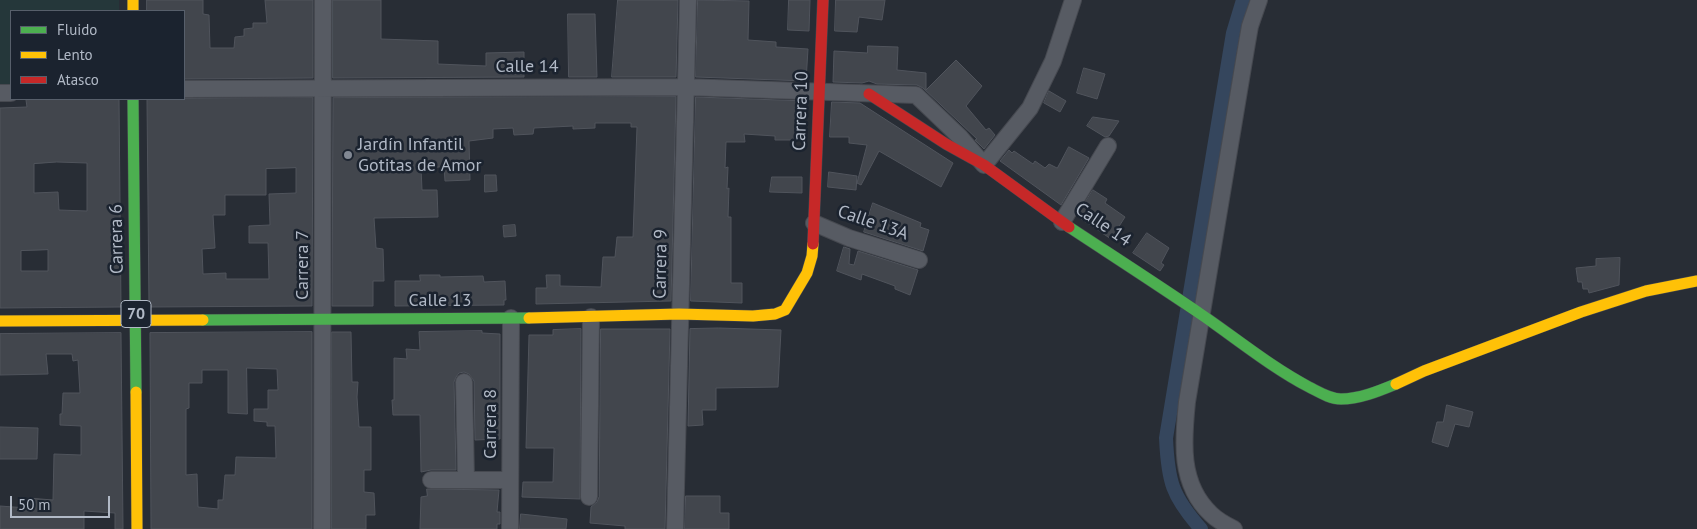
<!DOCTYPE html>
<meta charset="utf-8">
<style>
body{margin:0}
#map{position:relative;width:1697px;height:529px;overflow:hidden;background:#282d35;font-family:"PT Sans",sans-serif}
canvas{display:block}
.legend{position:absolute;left:10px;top:10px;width:175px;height:90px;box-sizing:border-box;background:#1b232f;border:1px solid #575f6b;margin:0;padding:6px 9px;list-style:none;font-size:15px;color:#b1b9c6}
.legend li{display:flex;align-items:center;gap:10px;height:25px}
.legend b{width:25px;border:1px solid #575f6b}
.scale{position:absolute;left:10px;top:496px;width:100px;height:22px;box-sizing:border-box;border:2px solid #b1b9c6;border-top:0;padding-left:6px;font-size:15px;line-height:18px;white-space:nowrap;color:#b1b9c6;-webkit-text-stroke:4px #1b232f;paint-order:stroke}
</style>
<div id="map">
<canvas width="1697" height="529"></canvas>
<ul class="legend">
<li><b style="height:6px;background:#4caf50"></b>Fluido</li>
<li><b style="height:6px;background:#ffc107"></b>Lento</li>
<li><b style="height:6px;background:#c62828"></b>Atasco</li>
</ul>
<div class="scale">50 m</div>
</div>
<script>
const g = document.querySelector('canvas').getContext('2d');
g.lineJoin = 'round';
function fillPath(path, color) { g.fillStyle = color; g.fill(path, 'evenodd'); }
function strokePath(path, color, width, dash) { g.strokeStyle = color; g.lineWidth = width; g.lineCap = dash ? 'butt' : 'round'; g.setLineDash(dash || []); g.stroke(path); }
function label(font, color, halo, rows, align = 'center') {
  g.font = font + ' "PT Sans",sans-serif'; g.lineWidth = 5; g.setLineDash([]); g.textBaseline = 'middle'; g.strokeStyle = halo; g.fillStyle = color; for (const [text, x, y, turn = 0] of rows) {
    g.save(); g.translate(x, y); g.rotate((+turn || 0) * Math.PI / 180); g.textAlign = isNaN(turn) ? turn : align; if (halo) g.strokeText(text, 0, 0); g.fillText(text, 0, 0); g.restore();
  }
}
fillPath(new Path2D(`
 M0,0H119V11H11V84H0Z`), '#25373a');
strokePath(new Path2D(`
 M1201,529C1172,496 1168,482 1166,438L1233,33L1243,0`), '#35465d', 14);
const building = new Path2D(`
 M147,0H203V14L209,15L210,48H234L235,37L244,36V29L253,28V23H267L265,0H313V78L184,79V11H147Z
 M333,0H381V39L438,41V64L486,66V53L524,52V77L333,78Z
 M618,0H678L676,77H612Z
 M698,0L749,1L748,40L776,42V47L808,49L806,81L696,77Z
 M789,0H810L809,31L788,30Z
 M836,0H885L882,20L859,17L857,32L835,31Z
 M568,14H595L597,77H569Z
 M868,46L898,47L897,70L926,73V90L956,60L982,86L966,106L986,130L989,128L995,135L984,149L975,140L977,139L923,88L917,85L877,84L869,81L862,83L833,82L834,51L867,53Z
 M1084,68L1105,74L1097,99L1077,93Z
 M1049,91L1066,101L1060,112L1044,103Z
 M676,97L671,301L536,304V288H547L546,275H560V286L601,287L603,257H615L617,237H633L637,127H631V123H595V128L573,129V126L534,128L533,134L514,135L513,128L493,129V138L469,141L470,180L445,181L444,167H421L422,190H437L438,217L374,218L376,248L383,249L384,281H373V306H332L333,98Z
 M696,97L806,101L804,140H775V136L744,134L745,142H726L725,168L728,167L727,189L729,188L728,217H731V283H742V303L691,301Z
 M313,98L312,306L149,307L147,99ZM296,168V193L269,194L270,225L249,226V243H268L269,279H226V273L203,274L202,249L215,248L213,215H225V195H266V169Z
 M78,99H119L121,307L0,308V108L27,107L26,100ZM57,162L87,163V211L59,210L58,192L34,193V164ZM48,250V271H21V251Z
 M832,102L860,103L953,163L941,187L879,151L861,185L857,183L867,145L849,143V137H830Z
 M1093,117L1119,121L1109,136L1105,137L1087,126Z
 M1069,147L1089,158L1061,205L1000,161L1009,150L1012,153L1014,151L1033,164L1035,161L1045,168L1049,164L1057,168Z
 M829,172L857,176L856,190L828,187Z
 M485,175H496L497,191L485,192Z
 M772,177H802V193L770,192Z
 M1093,190L1107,199L1105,203L1125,217L1111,239L1077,216Z
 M873,203L921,223L920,227L929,230L923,251L864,232Z
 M515,225L516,236L504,237L503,226Z
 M1147,233L1169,248L1161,263L1164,265L1160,271L1133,253Z
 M844,247L850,249L849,264L854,265L858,251L918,270L910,295L895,289V286L862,274L861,280L837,271Z
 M1620,258L1619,285L1589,293L1588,289H1583L1582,282H1578L1576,268L1596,266V259Z
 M420,275H440V277L483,276L484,282L505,281L506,300H504V305L395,306V281H420Z
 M719,328L781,330L778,387L716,388V410H702L703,425L688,426L690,329Z
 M581,329L580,499L522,497L523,482H553L554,448H526L529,335H553V330Z
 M601,329H670L665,529H625V526L590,523L591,507L597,502L599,497Z
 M482,331V333L500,334V439L475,440L474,381L469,374L464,372L459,373L456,377L454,382L456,470H431L421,472L420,415H393L392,400H394V358L407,359L406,349L420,350L419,332Z
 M312,332V529H151L150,333ZM247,368L277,369L278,390H268V409H254V421L267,422V426H275L276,458L236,457L235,475H225L223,500H218V509L198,507L197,474L186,475V409L189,408V383H202V370H228V413L247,414Z
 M332,332H351L352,382H358L357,397L359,427H371V470H364V492L374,493L375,515H366V529H332Z
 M121,333L123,529H115V513L84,511V529H0V506L27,508L28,498L53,500L54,454L81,455V426L60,425V414H62L63,393H80L78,360L73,361L72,354H46L48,374L0,375V334Z
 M1447,405L1473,412L1469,427L1455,424L1448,447L1432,442L1437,422H1443Z
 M0,427L38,428L37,459H0Z
 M427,489L499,490L497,512H500V524H497V529H420L421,497L427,496Z
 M686,496H720V513H729V529H685Z
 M521,514L567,519L566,529H520Z`);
fillPath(building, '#42464d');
strokePath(building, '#50545c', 1);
const street = new Path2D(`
 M184,89L685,87L916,95L960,137L984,165L1030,108L1053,61L1073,0
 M0,93H11
 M1062,222L1108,146
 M814,223L849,238L919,260
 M464,382L466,480
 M431,480H510
 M589,497L591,317
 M322,529L323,0
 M510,529L511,318
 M675,529L688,0
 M1234,529C1226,525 1217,520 1211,514C1179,484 1183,441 1187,402L1247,43L1250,26L1259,0`);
const fast = new Path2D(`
 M133,99L136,392
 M1069,227C1113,256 1158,285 1202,315C1237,339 1271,367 1309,387C1319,392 1330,399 1341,399C1360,399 1379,391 1396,384
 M203,320L529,318`);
const slow = new Path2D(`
 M133,0V11
 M529,318L679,314L753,316L775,314L785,310L807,273L812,256L813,244
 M0,321L203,320
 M1396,384L1424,371L1581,312L1646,291L1697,281
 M136,392L137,529`);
const jam = new Path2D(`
 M869,94L946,144L984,165L1069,227
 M813,244L823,0`);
strokePath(street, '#464950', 18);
strokePath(fast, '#464950', 12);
strokePath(slow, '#464950', 12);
strokePath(jam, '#464950', 12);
strokePath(street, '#575b63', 16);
strokePath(fast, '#4caf50', 11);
strokePath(slow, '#ffc107', 11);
strokePath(jam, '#c62828', 11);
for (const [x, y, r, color] of [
 [348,155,5,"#818893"]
]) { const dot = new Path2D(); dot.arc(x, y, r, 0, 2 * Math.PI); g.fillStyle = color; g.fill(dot); strokePath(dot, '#1b232f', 2); }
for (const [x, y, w] of [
 [136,314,30]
]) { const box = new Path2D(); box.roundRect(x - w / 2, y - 13.5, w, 27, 4); g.fillStyle = '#1b232f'; g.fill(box); strokePath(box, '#b1b9c6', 1); }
label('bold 16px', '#b1b9c6', null, [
 ["70",136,314]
]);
label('18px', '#b1b9c6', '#1b232f', [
 ["Calle 14",527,67],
 ["Carrera 10",801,111,-88],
 ["Calle 13A",873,223,19],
 ["Calle 14",1103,225,34],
 ["Carrera 6",117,239,-91],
 ["Carrera 9",661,264,-89],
 ["Carrera 7",303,265,-90],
 ["Calle 13",440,301],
 ["Carrera 8",491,424,-90]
]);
label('18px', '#b1b9c6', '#1b232f', [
 ["Jardín Infantil",358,145],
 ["Gotitas de Amor",358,166]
], 'left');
</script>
